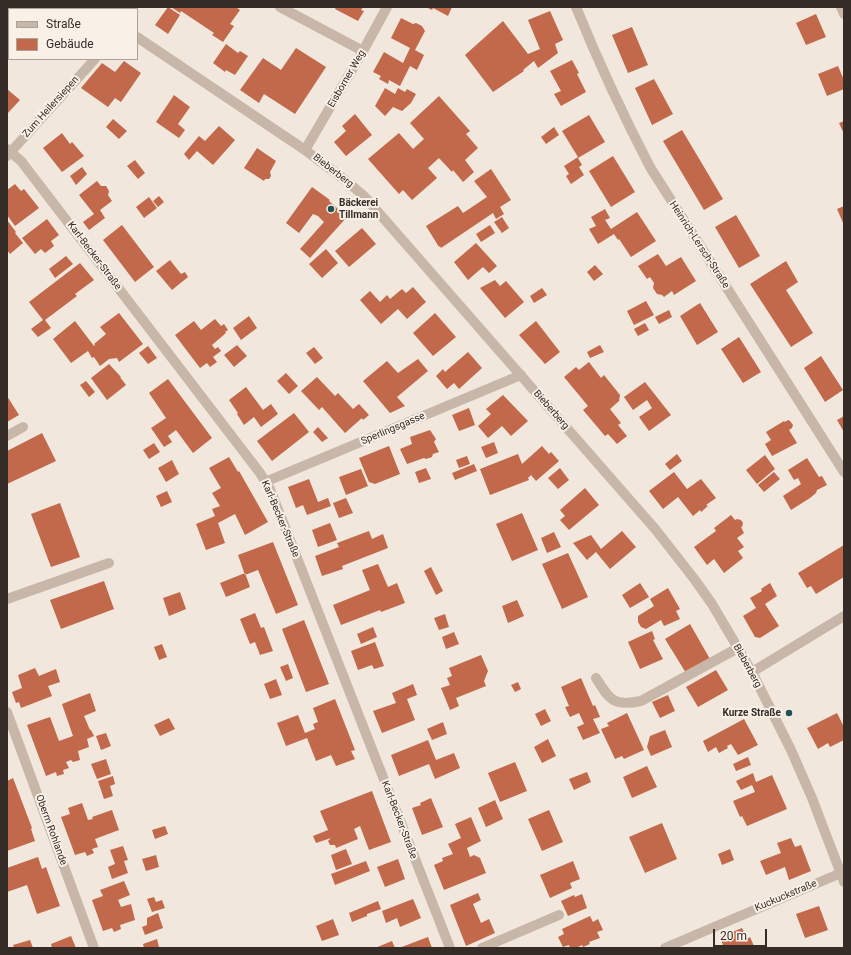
<!DOCTYPE html>
<meta charset="utf-8">
<style>
body{margin:0}
#map{position:relative;width:851px;height:955px;overflow:hidden;background:#f1e7dc;font-family:Roboto,sans-serif}
canvas{display:block}
.frame{position:absolute;inset:0;border:8px solid #352c28;pointer-events:none}
.legend{position:absolute;left:8px;top:8px;width:130px;height:52px;box-sizing:border-box;background:#f9f1e8;border:1px solid #aba29b;margin:0;padding:5px 7px;list-style:none;font-size:12px;color:#352c28}
.legend li{display:flex;align-items:center;gap:8px;height:20px}
.legend b{width:20px;border:1px solid #aba29b}
.scale{position:absolute;left:713px;top:929px;width:54px;height:18px;box-sizing:border-box;border:2px solid #352c28;border-top:0;padding-left:5px;font-size:12px;line-height:14px;white-space:nowrap;color:#352c28;-webkit-text-stroke:3px #f9f1e8;paint-order:stroke}
</style>
<div id="map">
<canvas width="851" height="955"></canvas>
<div class="frame"></div>
<ul class="legend">
<li><b style="height:5px;background:#c8b7a8"></b>Straße</li>
<li><b style="height:11px;background:#c1694a"></b>Gebäude</li>
</ul>
<div class="scale">20 m</div>
</div>
<script>
const g = document.querySelector('canvas').getContext('2d');
g.lineJoin = 'round';
function fillPath(path, color) { g.fillStyle = color; g.fill(path, 'evenodd'); }
function strokePath(path, color, width, dash) { g.strokeStyle = color; g.lineWidth = width; g.lineCap = dash ? 'butt' : 'round'; g.setLineDash(dash || []); g.stroke(path); }
function label(font, color, halo, rows, align = 'center') {
  g.font = font + ' Roboto,sans-serif'; g.lineWidth = 4; g.setLineDash([]); g.textBaseline = 'middle'; g.strokeStyle = halo; g.fillStyle = color; for (const [text, x, y, turn = 0] of rows) {
    g.save(); g.translate(x, y); g.rotate((+turn || 0) * Math.PI / 180); g.textAlign = isNaN(turn) ? turn : align; if (halo) g.strokeText(text, 0, 0); g.fillText(text, 0, 0); g.restore();
  }
}
fillPath(new Path2D(`
 M7,7H34L32,9H9V20L7,19Z
 M168,7L180,15L168,34L155,25Z
 M171,7H236L240,10L230,24L234,26L223,42L212,35L214,33L181,11L180,13Z
 M336,7H363L361,10L364,11L358,21L335,9Z
 M426,7H452L448,16L433,8L432,10Z
 M550,11L563,40L555,44L558,53L538,68L534,61L523,70L524,71L493,92L465,55L503,21L528,54L540,49L528,20Z
 M816,14L826,37L806,45L796,23Z
 M401,18L413,24L416,23L422,26L425,31L415,50L424,55L417,70L410,66L400,86L389,80L388,84L379,79L381,76L373,72L384,52L403,63L410,48L391,38Z
 M632,27L648,65L628,73L612,35Z
 M9,36V51L7,50V38Z
 M226,44L238,53L240,51L248,56L235,75L226,70L225,72L213,63Z
 M296,48L326,67L295,114L264,94L259,103L240,90L263,58L281,70Z
 M572,60L579,73L577,74L586,92L561,106L554,94L561,91L550,71Z
 M124,61L141,73L121,102L115,98L108,107L81,88L102,63L115,72Z
 M838,66L844,80V89L827,96L818,74Z
 M654,79L673,114L652,125L635,88Z
 M385,88L395,94L398,88L405,92L407,89L416,94L411,103L402,111L393,107L385,116L375,106Z
 M7,89L20,100L7,114Z
 M174,95L190,107L178,124L185,130L179,138L156,122Z
 M439,96L470,131L466,134L478,148L465,160L474,172L463,182L453,170L452,172L439,158L428,168L437,178L412,200L403,190L399,194L368,159L399,133L413,149L424,139L410,123Z
 M355,114L372,135L346,156L334,142L346,131L342,126Z
 M589,115L605,142L578,158L582,165L579,167L584,175L571,184L566,176L569,174L564,166L578,157L562,131Z
 M113,119L127,131L119,139L106,127Z
 M844,121V134L839,123Z
 M219,126L235,140L213,165L197,151L189,160L184,154L199,136L205,141Z
 M554,127L559,135L546,144L541,137Z
 M682,130L723,199L704,210L663,141Z
 M62,133L70,144L72,142L84,156L62,172L43,148Z
 M257,148L276,161L270,172L271,176L269,179H265L264,181L244,168Z
 M613,156L635,192L611,207L589,171Z
 M135,160L145,173L138,179L127,166Z
 M82,167L87,174L76,185L70,176Z
 M491,169L511,200L500,207L504,214L496,219L493,213L441,248L440,246L439,247L426,226L458,206L463,213L487,197L474,181Z
 M97,181L101,186H106L109,191L108,195L112,201L100,210L105,218L89,230L83,222L94,214L79,195Z
 M15,184L21,191L24,189L39,208L15,226L7,215V190Z
 M312,187L330,200L329,201L347,217L310,258L300,249L324,222L318,216L313,214L299,233L286,223Z
 M159,196L164,202L158,207L153,201Z
 M149,197L157,208L144,218L136,207Z
 M844,206V225L837,209Z
 M605,209L610,218L605,220L611,229L637,212L656,241L631,257L619,239L618,240L614,234L598,244L589,229L596,226L591,217Z
 M736,215L760,256L739,268L715,227Z
 M502,217L509,228L502,233L494,222Z
 M47,219L59,235L51,241L54,246L45,253L41,249L35,254L22,238Z
 M7,220L16,232L15,233L23,243L10,254L7,250Z
 M122,225L154,267L135,282L103,240Z
 M490,225L495,233L481,242L476,234Z
 M362,228L376,244L349,267L335,251Z
 M476,243L497,266L489,273L483,267L468,280L454,262Z
 M326,249L338,263L322,278L309,264Z
 M658,254L666,266L681,257L696,281L674,295L672,291L664,297L662,295L657,294L653,288L654,283L650,277L647,279L638,266Z
 M66,256L73,264L55,278L49,269Z
 M170,260L181,274L185,272L188,277L172,290L156,271Z
 M786,261L798,282L786,290L813,333L791,347L750,284Z
 M80,263L94,280L75,294L77,296L45,320L51,328L38,337L31,329L43,320L29,302Z
 M595,265L603,274L594,281L587,272Z
 M495,280L500,286L506,281L524,302L505,318L480,288Z
 M413,287L426,302L407,319L398,309L381,324L360,300L370,291L380,302L387,295L390,299L402,289L406,293Z
 M542,288L547,295L534,303L530,296Z
 M646,301L654,315L634,325L627,311Z
 M700,303L718,332L697,345L680,316Z
 M669,310L672,317L659,324L655,317Z
 M119,313L143,344L119,362L117,358L109,359L100,366L94,357L92,358L88,351L71,363L53,339L75,321L94,346L95,345L94,344L106,334L100,327Z
 M435,313L456,337L433,356L413,333Z
 M249,316L257,328L241,340L233,328Z
 M215,319L221,326L224,324L228,330L225,332L226,333L212,345L215,349L218,347L221,351L213,357L217,362L210,367L207,363L200,368L175,335L194,321L201,330Z
 M536,321L560,352L545,364L519,335Z
 M645,323L649,330L638,336L634,329Z
 M739,337L761,372L743,383L721,349Z
 M237,345L247,356L234,367L224,355Z
 M600,345L604,352L590,358L587,352Z
 M148,346L157,358L148,364L139,353Z
 M314,347L323,358L315,364L306,353Z
 M468,352L482,368L459,389L454,383L447,389L436,376L443,369L445,372Z
 M821,356L843,390L825,402L804,368Z
 M418,359L428,371L397,397L405,406L390,413L363,381L387,361L398,373Z
 M589,362L601,378L604,375L620,395L619,401L610,409L621,423L618,425L627,436L617,444L608,434L605,436L583,410L588,406L564,377L576,367L579,370Z
 M109,364L121,377H120L126,385L107,400L91,378Z
 M286,373L298,386L289,394L277,381Z
 M317,377L335,396L338,393L353,409L359,404L369,415L363,420L362,418L345,433L322,407L319,410L301,391Z
 M168,379L212,438L193,453L176,430L168,436L172,442L164,447L151,428L166,418L149,393Z
 M86,381L95,392L89,397L80,385Z
 M645,382L671,415L649,431L639,417L652,408L647,400L633,410L624,397Z
 M246,387L263,410L271,404L278,414L261,427L254,417L244,425L237,414L238,413L229,400Z
 M503,395L528,421L511,436L502,426L488,438L478,426L491,414L486,409Z
 M7,396L19,415L7,422Z
 M469,408L475,425L459,431L452,415Z
 M294,413L309,432L272,461L257,441Z
 M844,416V432L837,420Z
 M788,420L790,421L793,425L792,428L789,430L797,443L772,456L765,444L771,440L766,432L784,421L785,422Z
 M318,427L328,438L322,442L313,432Z
 M430,430L436,439L434,442L439,452L433,454L432,457L426,459L424,458L407,464L400,449L412,444L410,437Z
 M42,433L56,461L7,484V451Z
 M494,442L498,453L486,458L481,447Z
 M154,443L160,452L149,459L143,450Z
 M389,446L400,474L375,484L369,482L359,458Z
 M542,446L549,454L551,452L559,461L536,481L531,475L528,478L529,480L490,495L480,469L518,454L522,464Z
 M677,454L682,461L670,470L665,464Z
 M765,455L775,469L757,484L746,470Z
 M467,456L470,464L459,468L456,460Z
 M229,457L238,472L239,471L268,522L245,535L235,514L218,523L225,543L206,550L196,524L215,516L212,509L220,506L212,493L221,488L209,468Z
 M807,458L819,477L822,476L827,485L817,490L816,493L810,498L791,510L783,496L801,484L798,478L794,480L788,470Z
 M172,460L179,474L166,482L158,468Z
 M474,464L477,471L455,480L452,473Z
 M426,468L431,479L419,483L415,472Z
 M560,468L569,480L558,489L548,478Z
 M361,469L368,486L346,495L339,477Z
 M674,472L687,489L701,479L716,498L706,505L708,506L701,512L700,510L693,516L678,497L663,509L649,491Z
 M774,472L780,479L764,492L758,485Z
 M309,479L318,502L328,498L331,506L307,515L303,505L296,508L288,487Z
 M585,488L599,505L569,530L560,520L565,516L560,510Z
 M167,491L172,502L161,507L156,496Z
 M346,498L353,513L339,518L333,503Z
 M60,503L80,557L51,567L31,514Z
 M522,513L538,550L512,561L496,524Z
 M731,515L735,520L737,519L741,520L743,523L742,527H741L744,533L737,538L744,547L738,551L743,558L724,573L714,559L707,565L694,547L716,531L714,528Z
 M330,523L337,540L318,547L312,530Z
 M369,531L372,539L383,534L388,548L342,566L343,569L322,576L315,556L339,547L337,543Z
 M622,531L636,547L610,569L596,552L587,560L573,543L591,535L601,549Z
 M554,532L561,547L547,553L541,538Z
 M273,542L298,605L276,614L258,570L245,575L238,555Z
 M844,545V577L816,594L811,586L807,588L798,573Z
 M568,553L588,597L562,609L542,564Z
 M378,564L388,587L397,583L405,603L381,612L380,610L341,625L333,605L370,590L362,570Z
 M431,567L443,591L436,595L424,571Z
 M245,573L250,587L226,597L220,583Z
 M104,581L114,609L61,629L50,600Z
 M640,583L649,597L630,608L622,595Z
 M770,583L777,596L765,604L779,626L760,638L755,637L743,616L756,608L750,598L762,591L761,589Z
 M668,588L680,609L676,611L680,619L664,626L661,620L646,629L641,627L638,622V616L654,606L650,599Z
 M180,592L186,609L169,616L163,598Z
 M517,600L524,616L508,623L502,606Z
 M255,613L261,628L264,627L273,651L260,655L255,642L250,644L240,619Z
 M445,614L449,627L439,630L434,618Z
 M304,620L329,684L306,692L282,629Z
 M690,624L710,659L686,673L665,639Z
 M373,627L377,637L361,644L357,634Z
 M652,631L655,639L653,640L663,659L640,669L628,642Z
 M454,632L459,644L446,649L442,637Z
 M375,642L384,666L374,669L372,665L358,670L351,651Z
 M162,644L167,657L159,660L154,647Z
 M481,655L488,671L484,681L486,686L456,698L459,706L450,710L441,688L450,685L447,678L452,676L449,668Z
 M288,664L293,678L286,681L280,667Z
 M35,668L39,676L56,669L60,682L48,686L52,696L21,708L19,702L16,703L12,692L22,688L18,675Z
 M716,670L728,690L698,707L686,687Z
 M581,678L593,706L595,705L600,717L593,719L600,733L583,740L577,727L584,724L579,713L570,717L565,707L569,706L561,687Z
 M276,679L282,695L270,699L264,684Z
 M518,682L521,689L515,692L511,685Z
 M413,684L417,695L407,699L415,720L382,733L373,711L396,703L392,693Z
 M90,693L96,711L84,716L90,730H91L94,736L87,739L89,747L78,751L80,760L73,762L71,760L66,762L69,768L63,770L64,774L57,776L56,772L46,776L27,725L50,717L59,741L73,736L62,704Z
 M668,695L675,711L660,718L652,702Z
 M335,699L355,750L351,751L355,759L336,766L331,755L316,761L307,738L286,746L277,723L298,715L305,733L315,729L313,724L318,722L313,708Z
 M545,709L551,721L541,726L535,714Z
 M627,713L644,750L624,759L622,756L615,759L601,729L609,726L607,723Z
 M837,713L844,727V740L830,747L828,743L818,749L807,728Z
 M169,718L175,729L160,736L154,725Z
 M744,719L758,745L738,755L731,744L727,746L728,748L719,753L716,747L708,752L703,741Z
 M443,722L447,734L432,740L427,729Z
 M665,730L672,747L651,756L647,747L650,736Z
 M106,733L111,746L101,750L96,736Z
 M548,739L556,756L542,763L534,747Z
 M428,740L436,760L454,753L460,768L435,779L429,764L399,776L391,755Z
 M748,757L751,765L736,771L733,764Z
 M106,759L111,774L97,779L91,764Z
 M515,762L527,791L500,802L488,773Z
 M647,766L657,787L632,798L623,777Z
 M587,772L591,782L574,790L569,779Z
 M753,773L756,782L772,775L787,809L747,826L742,816L740,817L733,801L755,792L752,785L741,790L736,781Z
 M113,776L115,784L110,786L113,796L104,799L98,781Z
 M13,778L32,828L31,829L35,841L7,851V837L8,836L7,832V781Z
 M372,791L391,842L369,850L360,826L354,829L358,839L336,848L335,845H330L328,841L331,838L316,843L313,836L328,830L320,811Z
 M431,798L443,827L422,835L412,808L421,805L420,803Z
 M495,800L503,819L486,827L478,808Z
 M82,803L88,820L93,819L92,817L112,810L119,830L95,839L98,847L92,849L94,853L87,856L85,852L75,855L61,817L70,814L68,808Z
 M549,810L563,842L542,851L528,819Z
 M471,817L481,841L467,848L470,857L474,855L480,858L486,873L444,890L434,865L443,861L442,858L453,854L448,844L461,838L455,824Z
 M662,823L677,859L645,873L629,837Z
 M165,826L168,834L155,839L152,830Z
 M791,838L795,847L801,845L811,871L789,880L785,867L766,875L760,861L781,853L777,843Z
 M123,846L128,860L124,861L128,873L112,879L108,867L115,864L110,850Z
 M346,849L352,864L336,870L331,855Z
 M730,849L734,860L722,865L718,854Z
 M156,855L159,867L146,871L142,859Z
 M38,857L42,869L46,867L60,906L37,914L27,885L7,892V868Z
 M398,859L405,879L385,887L377,867Z
 M366,861L370,871L335,885L331,874Z
 M573,861L580,879L570,883L572,888L550,898L540,875Z
 M124,881L130,895L118,900L121,907L131,904L135,920L120,925L121,929L114,932L112,928L103,931L92,900L103,896L100,890Z
 M478,893L481,900L473,904L481,923L489,919L495,933L466,946L450,905Z
 M582,894L587,908L568,916L561,901L574,895L575,897Z
 M154,897L156,902L162,900L165,908L152,912L147,899Z
 M413,899L421,918L400,927L397,918L386,923L382,911Z
 M378,901L381,909L367,914V916L352,922L349,913Z
 M819,906L828,930L805,938L796,914Z
 M158,913L163,928L145,935L142,927L147,925V918Z
 M590,916L593,922L598,919L603,930L597,932L600,938L589,942L590,944L583,947L582,945L576,948H570L569,945L563,947L558,937L564,934L562,929Z
 M333,919L339,935L322,941L316,926Z
 M742,928L747,939L750,937L754,946L749,948H724L720,937Z
 M71,936L76,948H52L51,944Z
 M428,937L432,948H399Z
 M157,939L159,947L155,948H144L143,944Z
 M30,940L33,948H14L13,945Z
 M392,941L395,948H375Z`), '#c1694a');
strokePath(new Path2D(`
 M93,7L96,9
 M280,7L363,51
 M576,7C598,61 623,115 650,167L844,472
 M841,7L844,14
 M137,37L305,150L345,180L364,196L656,530L695,580L712,604L752,672L791,750L812,798L844,882
 M7,149L21,161L260,473L270,489L450,948
 M305,150L363,51L387,7
 M7,156L95,59
 M7,436L23,427
 M265,482L521,375
 M7,599L109,563
 M752,672L844,616
 M596,678C610,700 613,707 641,701L738,648
 M7,712L94,948
 M482,948L559,915
 M665,948L841,873`), '#c8b7a8', 10);
for (const [x, y, r, color] of [
 [331,209,4,"#1f5155"],
 [789,713,4,"#1f5155"]
]) { const dot = new Path2D(); dot.arc(x, y, r, 0, 2 * Math.PI); g.fillStyle = color; g.fill(dot); strokePath(dot, '#f9f1e8', 1.5); }
label('10px', '#352c28', '#f9f1e8', [
 ["Eisborner Weg",347,79,-60],
 ["Zum Heilersiepen",51,107,-48],
 ["Bieberberg",333,171,38],
 ["Heinrich-Lersch-Straße",699,245,57],
 ["Karl-Becker-Straße",94,256,53],
 ["Bieberberg",551,410,49],
 ["Sperlingsgasse",393,429,-23],
 ["Karl-Becker-Straße",280,519,67],
 ["Bieberberg",747,666,61],
 ["Karl-Becker-Straße",399,820,69],
 ["Oberm Rohlande",51,830,70],
 ["Kuckuckstraße",786,896,-23]
]);
label('bold 10px', '#352c28', '#f9f1e8', [
 ["Bäckerei",339,203],
 ["Tillmann",339,215],
 ["Kurze Straße",781,713,"right"]
], 'left');
</script>
